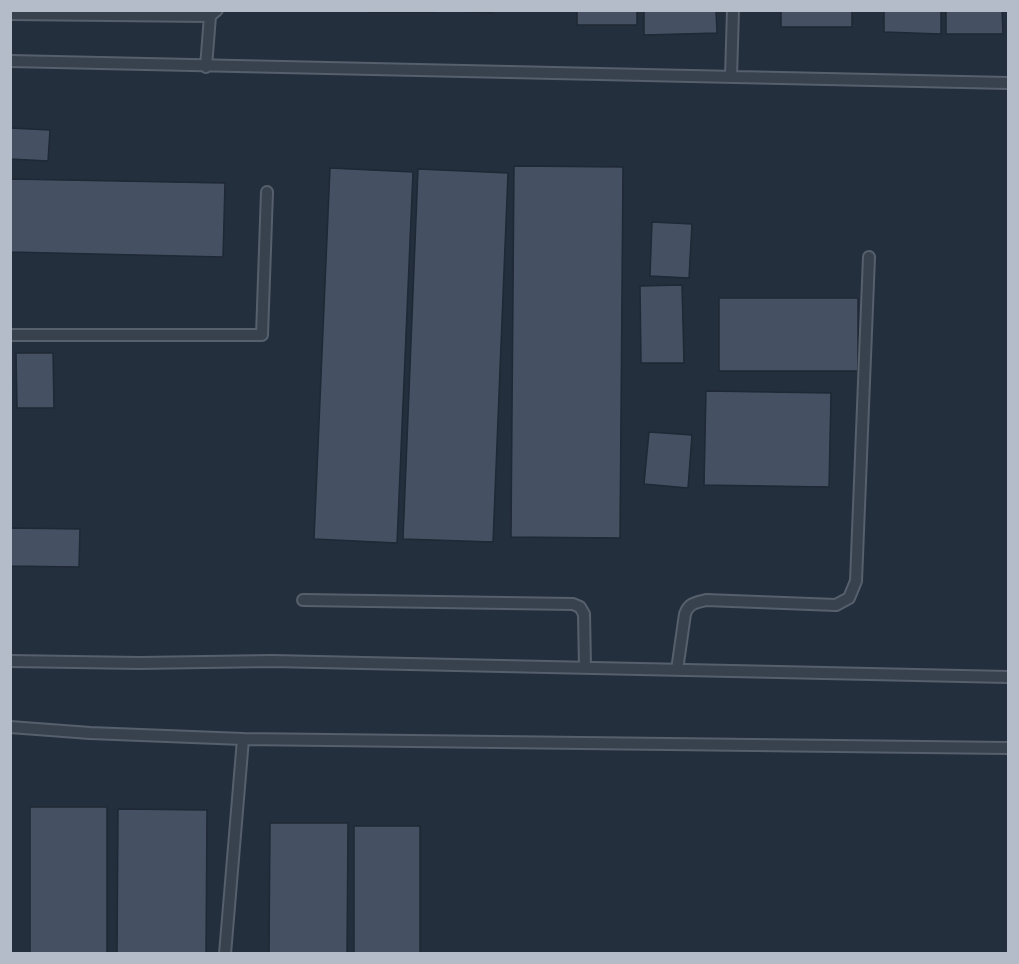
<!DOCTYPE html>
<style>
body{margin:0}
#map{position:relative;width:1019px;height:964px;overflow:hidden;background:#242f3e;font-family:Commissioner,sans-serif}
canvas{display:block}
.frame{position:absolute;inset:0;border:12px solid #b4bcc9;pointer-events:none}
</style>
<div id="map">
<canvas width="1019" height="964"></canvas>
<div class="frame"></div>
</div>
<script>
const g = document.querySelector('canvas').getContext('2d');
g.lineJoin = 'round';
function fillPath(path, color) { g.fillStyle = color; g.fill(path, 'evenodd'); }
function strokePath(path, color, width, dash) { g.strokeStyle = color; g.lineWidth = width; g.lineCap = dash ? 'butt' : 'round'; g.setLineDash(dash || []); g.stroke(path); }
const building = new Path2D(`
 M367,10H435V12H367Z
 M438,10H493V13Z
 M577,10H637V25H577Z
 M644,10H716L717,33L644,35Z
 M781,10H852V27H781Z
 M884,10H941V34L884,32Z
 M946,10H1002L1003,34H946Z
 M10,128L50,130L48,161L10,159Z
 M514,166L623,167L620,538L511,537Z
 M330,168L413,172L397,543L314,539Z
 M418,169L508,173L493,542L403,539Z
 M10,179L225,183L223,257L10,252Z
 M652,222L692,224L689,278L650,276Z
 M682,285L684,363H641L640,286Z
 M719,298H858V371H719Z
 M16,353H53L54,408H17Z
 M706,391L831,393L829,487L704,485Z
 M649,432L692,435L688,488L644,484Z
 M10,528L80,529L79,567L10,566Z
 M30,807H107V954H30Z
 M118,809L207,810L206,954H117Z
 M270,823H348L347,954H269Z
 M354,826H420V954H354Z`);
fillPath(building, '#455162');
strokePath(building, '#1f2835', 1.5);
const service = new Path2D(`
 M10,14L210,16
 M10,61C343,71 676,75 1008,83
 M206,67L210,16L217,10
 M731,77L733,10
 M10,335H262L267,192
 M303,600L573,604L580,607L584,614L585,668
 M10,661L139,663L272,661L1008,677
 M677,670L685,614C689,603 695,603 706,600L836,605L849,598L856,581L869,257
 M10,727L90,733L243,739L1008,748
 M225,954L243,739`);
strokePath(service, '#565f6c', 14);
strokePath(service, '#38414e', 10);
</script>
